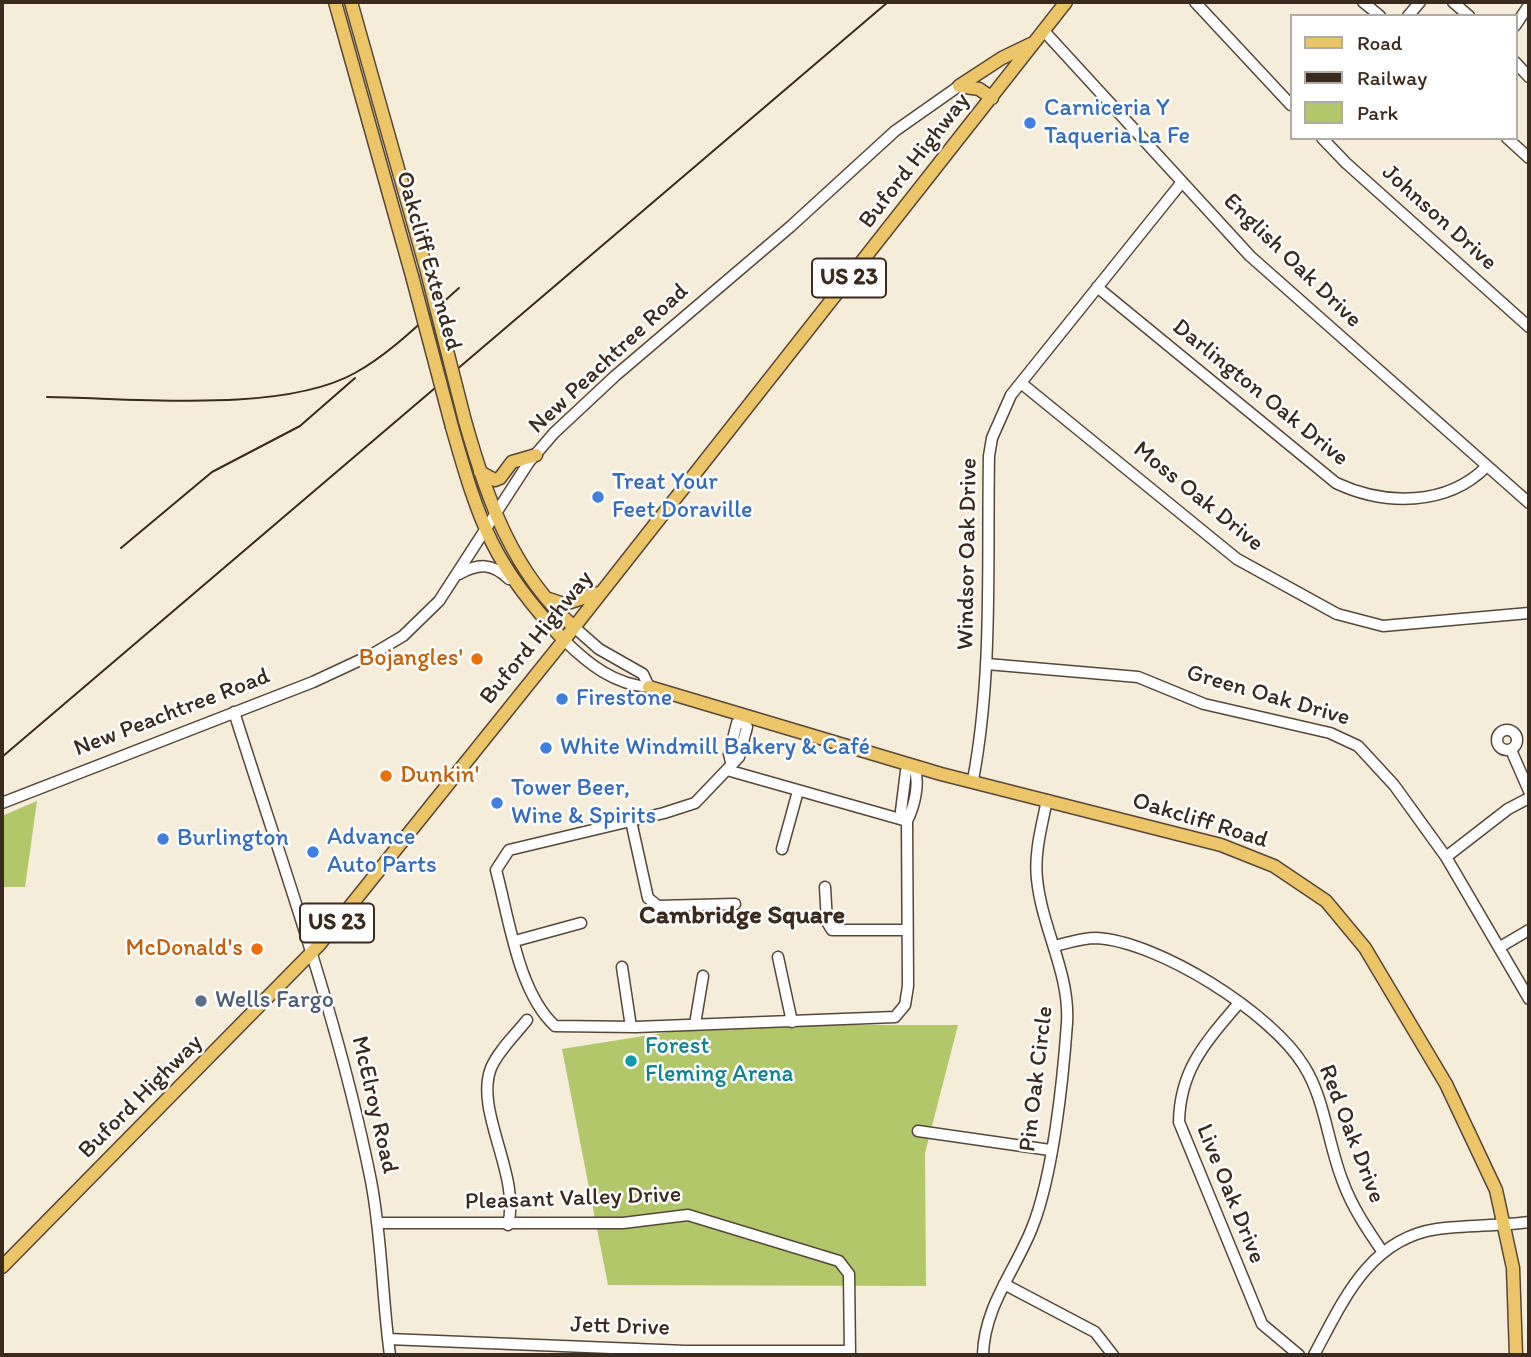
<!DOCTYPE html>
<meta charset="utf-8">
<style>
body{margin:0}
#map{position:relative;width:1531px;height:1357px;overflow:hidden;background:#f5ecd9;font-family:Itim,sans-serif}
canvas{display:block}
.frame{position:absolute;inset:0;border:4px solid #3b2a1e;pointer-events:none}
.legend{position:absolute;left:1290px;top:14px;width:228px;height:126px;box-sizing:border-box;background:#fff;border:2px solid #b1aaa5;margin:0;padding:9px 12px;list-style:none;font-size:21px;color:#3b2a1e}
.legend li{display:flex;align-items:center;gap:14px;height:35px}
.legend b{width:35px;border:2px solid #b1aaa5}
</style>
<div id="map">
<canvas width="1531" height="1357"></canvas>
<div class="frame"></div>
<ul class="legend">
<li><b style="height:9px;background:#edc569"></b>Road</li>
<li><b style="height:9px;background:#3b2a1e"></b>Railway</li>
<li><b style="height:19px;background:#b2c66a"></b>Park</li>
</ul>
</div>
<script>
const g = document.querySelector('canvas').getContext('2d');
g.lineJoin = 'round';
function fillPath(path, color) { g.fillStyle = color; g.fill(path, 'evenodd'); }
function strokePath(path, color, width, dash) { g.strokeStyle = color; g.lineWidth = width; g.lineCap = dash ? 'butt' : 'round'; g.setLineDash(dash || []); g.stroke(path); }
function label(font, color, halo, rows, align = 'center') {
  g.font = font + ' Itim,sans-serif'; g.lineWidth = 5; g.setLineDash([]); g.textBaseline = 'middle'; g.strokeStyle = halo; g.fillStyle = color; for (const [text, x, y, turn = 0] of rows) {
    g.save(); g.translate(x, y); g.rotate((+turn || 0) * Math.PI / 180); g.textAlign = isNaN(turn) ? turn : align; if (halo) g.strokeText(text, 0, 0); g.fillText(text, 0, 0); g.restore();
  }
}
fillPath(new Path2D(`
 M37,801L25,887H2V816Z
 M713,1025H958L925,1153L926,1286L608,1285L562,1049Z`), '#b2c66a');
const minor = new Path2D(`
 M1195,2L1291,105
 M1363,2L1380,16
 M1453,2L1469,16
 M1408,16L1420,2
 M1515,26L1529,5
 M1043,30L1250,256L1529,503
 M1515,62L1529,77
 M1322,138L1346,163L1529,327
 M1507,138L1529,158
 M1097,287L1336,483C1385,506 1447,506 1486,467
 M1021,383L1237,559L1337,614L1383,626L1529,613
 M459,574C479,563 492,563 509,579
 M574,627L599,649L643,674L649,687
 M564,640C588,664 615,685 649,687
 M987,664L1138,677L1204,704L1330,733L1358,746L1394,785L1446,857L1529,999
 M234,712C283,867 339,1020 371,1181C382,1238 382,1297 390,1355
 M744,715L743,722L747,727L739,757L695,803L664,813L509,850L496,870C509,918 518,992 555,1026L636,1027L895,1017L905,1005L908,986L907,821C915,805 920,782 914,766L906,771L901,811L907,821
 M1497 740a10 10 0 1 1 20 0a10 10 0 1 1-20 0Z
 M1511,750L1529,791
 M731,762L729,754L737,723L743,722
 M727,770L907,821
 M973,780C993,674 987,564 989,456L992,438L1011,395L1182,182
 M2,803L313,682L371,655L403,636L439,601L529,462L554,433L615,376L790,227L895,131L959,86
 M631,821L648,898L658,906L735,904
 M782,849L798,791
 M1446,857L1508,809L1529,798
 M825,887L827,922L832,930H907
 M515,941L581,923
 M1054,946C1068,943 1081,938 1096,938C1158,941 1272,1013 1304,1066C1325,1099 1328,1145 1343,1182C1352,1207 1367,1229 1382,1251
 M1500,947L1529,930
 M778,957L792,1022
 M622,967L631,1027
 M1239,1003C1206,1042 1180,1069 1179,1122L1262,1324L1299,1355
 M695,1024L703,976
 M918,1131L1050,1150
 M377,1223H623L688,1215L839,1261L849,1274L850,1355
 M508,1225C521,1175 474,1111 491,1068C498,1051 516,1034 527,1020
 M1004,1284L1095,1332L1113,1355
 M388,1339L686,1351H850
 M983,1355C984,1307 1015,1271 1032,1228C1053,1176 1063,1080 1067,1023C1070,973 1042,929 1037,879C1034,853 1042,825 1047,800
 M1314,1355C1343,1301 1369,1239 1437,1229C1467,1225 1499,1226 1529,1222`);
const major = new Path2D(`
 M335,2L412,276
 M351,2L426,268
 M959,86L1002,58L1031,44
 M959,86L979,89L992,98
 M465,421C487,499 512,572 574,627
 M452,427C479,522 493,566 564,640
 M480,472L495,480L500,478L512,462L536,455
 M546,598L564,604L602,592
 M649,687L941,774L1221,845L1274,866L1326,901L1365,948L1446,1084L1496,1190L1513,1268L1516,1355
 M2,1267L319,945L564,640L1066,2`);
strokePath(minor, '#57473a', 13);
strokePath(major, '#57473a', 15);
strokePath(minor, '#fff', 10);
strokePath(major, '#edc569', 12);
strokePath(new Path2D(`
 M47,397C133,398 281,414 355,373C393,352 426,317 459,288
 M121,548L212,472L300,426L355,378
 M2,757L888,2`), '#3b2a1e', 2);
const majorBridge = new Path2D(`
 M426,268L465,421
 M412,276L452,427`);
strokePath(majorBridge, '#57473a', 15, []);
strokePath(majorBridge, '#edc569', 12);
for (const [x, y, r, color] of [
 [1030,123,7,"#3f7fe0"],
 [598,497,7,"#3f7fe0"],
 [477,659,7,"#e8710a"],
 [562,699,7,"#3f7fe0"],
 [546,748,7,"#3f7fe0"],
 [386,776,7,"#e8710a"],
 [497,803,7,"#3f7fe0"],
 [163,839,7,"#3f7fe0"],
 [313,852,7,"#3f7fe0"],
 [257,949,7,"#e8710a"],
 [201,1001,7,"#5c6f8a"],
 [631,1061,7,"#0f9aa8"]
]) { const dot = new Path2D(); dot.arc(x, y, r, 0, 2 * Math.PI); g.fillStyle = color; g.fill(dot); strokePath(dot, '#fff', 2.5); }
for (const [x, y, w] of [
 [849,278,74],
 [337,923,74]
]) { const box = new Path2D(); box.roundRect(x - w / 2, y - 19.5, w, 39, 5); g.fillStyle = '#fff'; g.fill(box); strokePath(box, '#3b2a1e', 2); }
label('bold 23px', '#3b2a1e', null, [
 ["US 23",849,278],
 ["US 23",337,923]
]);
label('24px', '#366cbe', '#fff', [
 ["Carniceria Y",1044,109],
 ["Taqueria La Fe",1044,137],
 ["Treat Your",612,483],
 ["Feet Doraville",612,511],
 ["Firestone",576,699],
 ["White Windmill Bakery & Café",560,748],
 ["Tower Beer,",511,789],
 ["Wine & Spirits",511,817],
 ["Advance",327,838],
 ["Auto Parts",327,866],
 ["Burlington",177,839]
], 'left');
label('24px', '#3b2a1e', '#fff', [
 ["Buford Highway",915,161,-52],
 ["Johnson Drive",1439,218,42],
 ["Oakcliff Extended",428,261,74],
 ["English Oak Drive",1292,261,44],
 ["New Peachtree Road",609,359,-43],
 ["Darlington Oak Drive",1260,393,39],
 ["Moss Oak Drive",1198,497,39],
 ["Windsor Oak Drive",968,554,-89],
 ["Buford Highway",537,638,-51],
 ["Green Oak Drive",1268,696,16],
 ["New Peachtree Road",172,713,-21],
 ["Oakcliff Road",1200,821,17],
 ["Pin Oak Circle",1037,1079,-83],
 ["Buford Highway",141,1097,-45],
 ["McElroy Road",374,1105,77],
 ["Red Oak Drive",1351,1134,69],
 ["Live Oak Drive",1230,1194,68],
 ["Pleasant Valley Drive",573,1199,-2],
 ["Jett Drive",620,1327,2]
]);
label('24px', '#c56008', '#fff', [
 ["Bojangles'",463,659],
 ["Dunkin'",400,776,"left"],
 ["McDonald's",243,949]
], 'right');
label('24px', '#4e5e75', '#fff', [
 ["Wells Fargo",215,1001]
], 'left');
label('24px', '#0d838f', '#fff', [
 ["Forest",645,1047],
 ["Fleming Arena",645,1075]
], 'left');
label('bold 26px', '#3b2a1e', '#fff', [
 ["Cambridge Square",742,916]
]);
</script>
